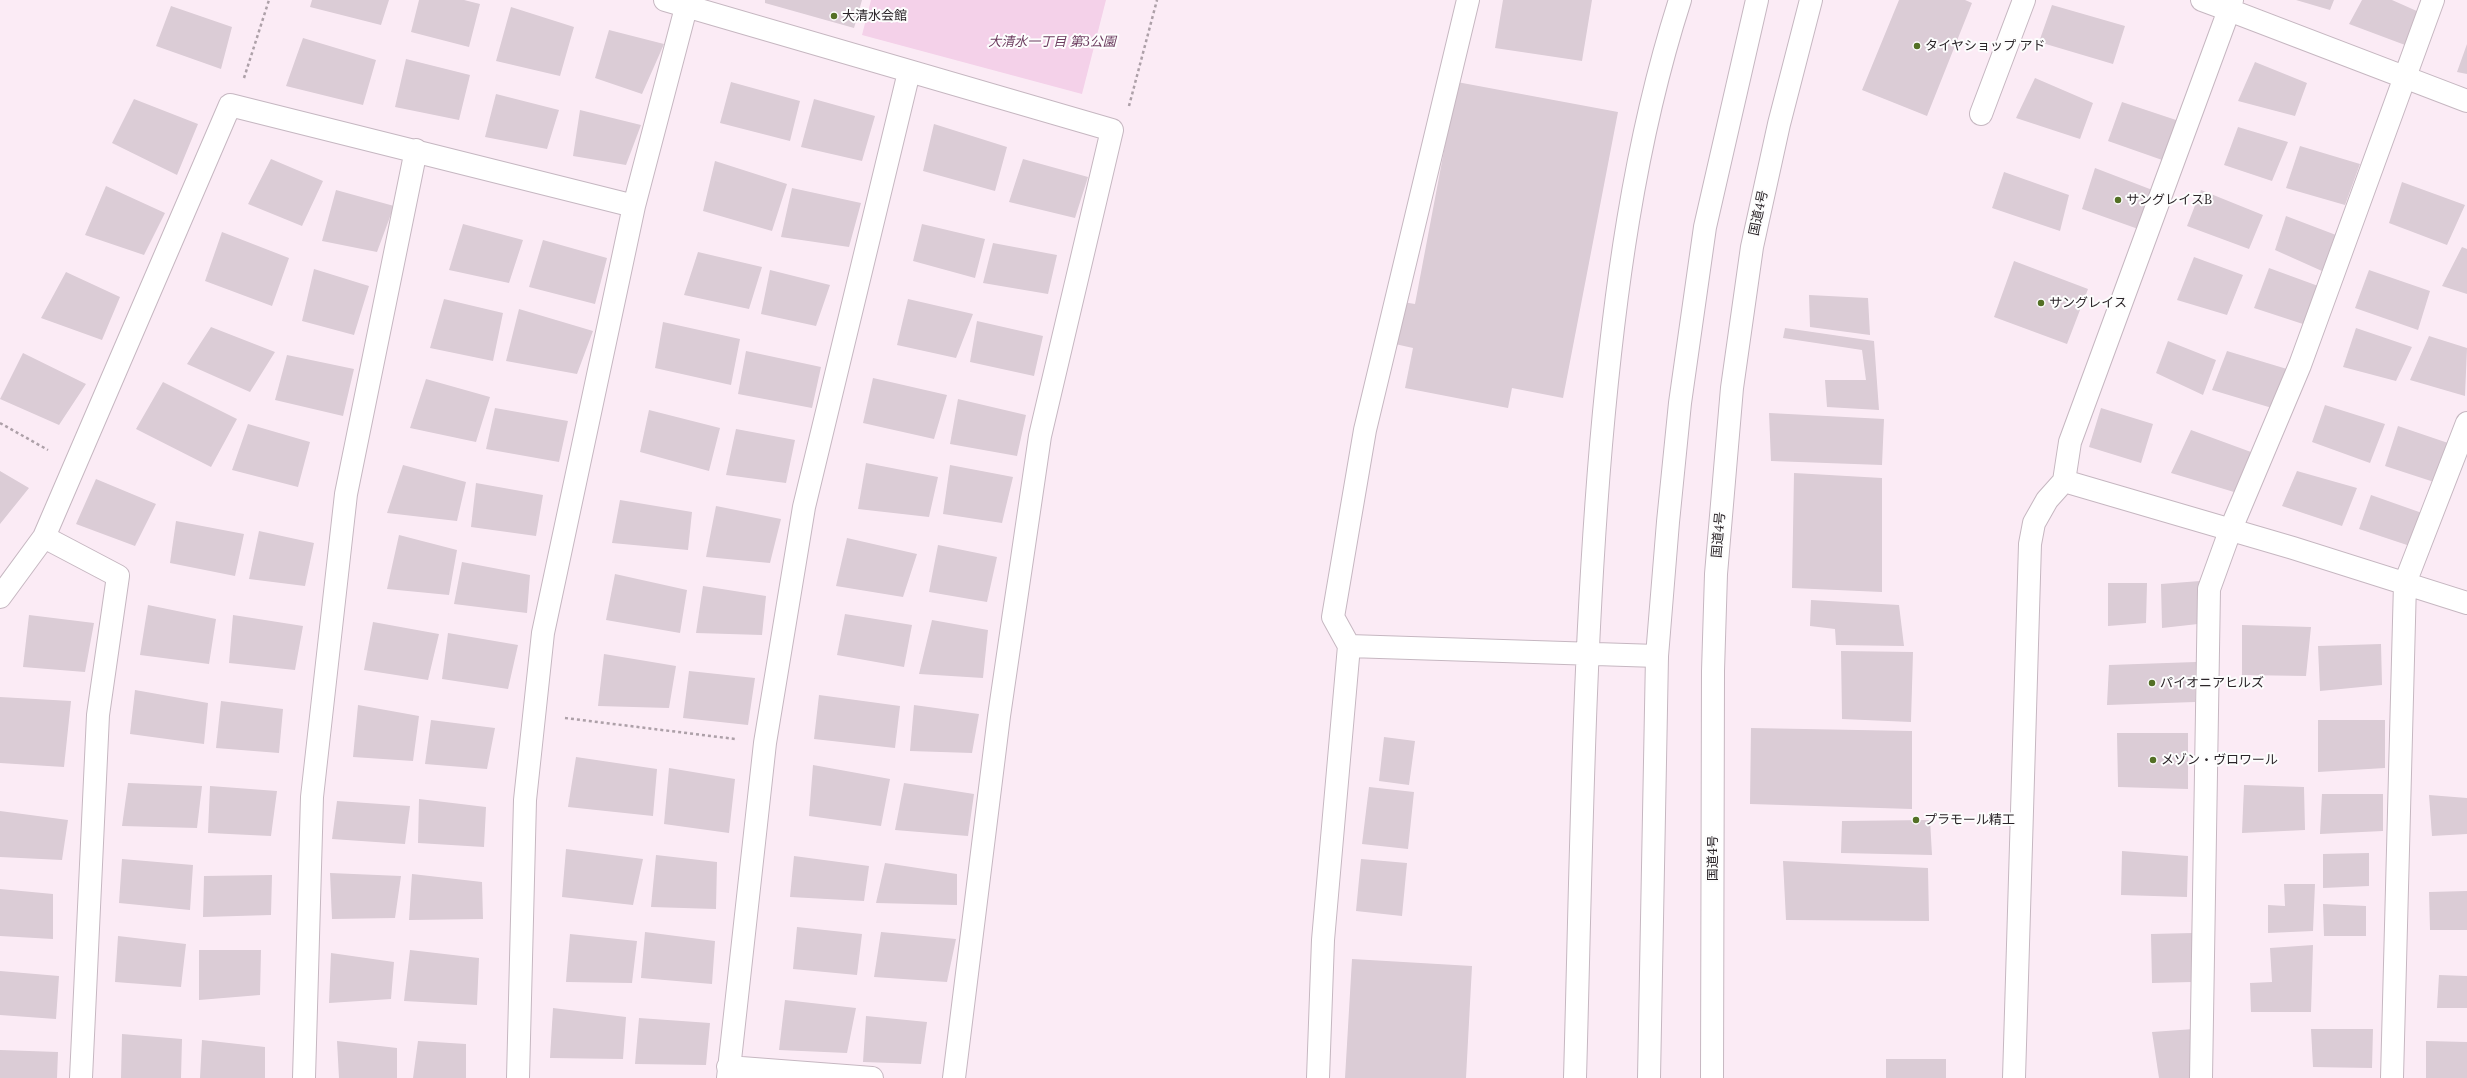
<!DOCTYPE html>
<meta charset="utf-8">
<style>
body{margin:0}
canvas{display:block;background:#fbebf5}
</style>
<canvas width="2467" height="1078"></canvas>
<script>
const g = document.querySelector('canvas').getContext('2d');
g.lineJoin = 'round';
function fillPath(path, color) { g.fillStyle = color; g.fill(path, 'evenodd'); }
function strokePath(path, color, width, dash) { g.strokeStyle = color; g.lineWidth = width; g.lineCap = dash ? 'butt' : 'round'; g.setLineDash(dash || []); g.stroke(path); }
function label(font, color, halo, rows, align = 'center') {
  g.font = font + ' Lora,"Noto Sans JP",serif'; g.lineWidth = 4; g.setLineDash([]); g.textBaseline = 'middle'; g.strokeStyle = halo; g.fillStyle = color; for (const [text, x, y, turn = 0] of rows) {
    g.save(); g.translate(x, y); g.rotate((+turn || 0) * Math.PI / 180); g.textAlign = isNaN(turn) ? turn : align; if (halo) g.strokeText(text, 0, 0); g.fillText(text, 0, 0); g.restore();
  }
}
fillPath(new Path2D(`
 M871,0H1106L1082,94L862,35Z`), '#f4d1e9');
fillPath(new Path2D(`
 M312,0H389L381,25L310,7Z
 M419,0H464L480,4L469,47L411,32Z
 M765,0H862L854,28L765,3Z
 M1503,0H1592L1582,61L1495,48Z
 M1899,0H1965L1972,3L1927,116L1862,90Z
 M2296,0H2334L2330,10Z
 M2362,0H2392L2419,12L2405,45L2349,24Z
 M2052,5L2125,26L2113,64L2039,42Z
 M171,6L232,27L221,69L156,46Z
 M511,7L574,27L560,76L496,61Z
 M609,30L664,44L642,94L595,78Z
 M303,38L376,60L363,105L286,86Z
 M2467,44V74L2457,72Z
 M406,59L470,75L459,120L395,107Z
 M2255,62L2307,83L2295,116L2238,101Z
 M2035,78L2093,103L2080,139L2016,118Z
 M731,82L800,101L790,141L720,123Z
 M1457,82L1618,112L1563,398L1512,388L1508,408L1405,388L1413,348L1395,344L1403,302L1415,304Z
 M496,94L559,110L547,149L485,137Z
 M134,99L198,124L177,175L112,143Z
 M814,99L875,116L862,161L801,147Z
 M2122,102L2179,121L2165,161L2108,141Z
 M580,110L641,125L626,165L573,156Z
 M934,124L1007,147L995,191L923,171Z
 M2238,127L2288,142L2272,181L2224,165Z
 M2300,146L2360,164L2345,205L2286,188Z
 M271,159L323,181L302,226L248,204Z
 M1023,159L1088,177L1075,218L1009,202Z
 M715,161L787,184L772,231L703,211Z
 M2095,168L2155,191L2141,230L2082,209Z
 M2004,172L2069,195L2060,231L1992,208Z
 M2402,182L2465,205L2447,245L2389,223Z
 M106,186L165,213L144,255L85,235Z
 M792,188L861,203L849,247L781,237Z
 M336,190L394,206L377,252L322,241Z
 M2201,190L2263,215L2249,249L2187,226Z
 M2286,216L2336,235L2322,271L2275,250Z
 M463,224L523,240L509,283L449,270Z
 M922,224L985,239L975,278L913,261Z
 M222,232L289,258L272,306L205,281Z
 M543,240L607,258L595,304L529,287Z
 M993,243L1057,255L1048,294L983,283Z
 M2462,247L2467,249V294L2442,286Z
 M698,252L762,267L749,309L684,295Z
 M2194,257L2243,275L2227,315L2177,300Z
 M2014,261L2088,289L2067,344L1994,317Z
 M2269,268L2321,287L2306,325L2254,308Z
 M314,269L369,286L354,335L302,321Z
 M770,270L830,285L816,326L761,314Z
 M2369,270L2430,291L2418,330L2355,308Z
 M66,272L120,297L102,340L41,318Z
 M1809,295L1868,298L1870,335L1810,327Z
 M444,299L503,313L493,361L430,348Z
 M908,299L973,314L956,358L897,345Z
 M519,309L593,331L577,374L506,361Z
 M977,321L1043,336L1034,376L970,362Z
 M663,322L740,339L731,385L655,368Z
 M211,327L275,352L250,392L187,364Z
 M1785,328L1874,341L1879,410L1827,407L1825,380H1866L1862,350L1783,338Z
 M2356,328L2412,347L2396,381L2343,367Z
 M2429,336L2467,348L2465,396L2410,380Z
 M2168,341L2216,360L2203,395L2156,373Z
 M746,351L821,367L812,408L738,394Z
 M2227,351L2287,369L2272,408L2212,390Z
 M23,353L86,384L59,425L0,399Z
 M287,355L354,369L343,416L275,400Z
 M873,378L947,395L934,439L863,423Z
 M426,379L490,397L476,442L410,428Z
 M163,382L237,419L211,467L136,429Z
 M958,399L1026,415L1017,456L950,444Z
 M2325,405L2385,424L2370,463L2312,442Z
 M495,408L568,421L559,462L486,449Z
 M2101,408L2153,424L2141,463L2089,447Z
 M649,410L720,428L709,471L640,452Z
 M1769,413L1884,419L1882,465L1771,461Z
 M248,424L310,442L298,487L232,470Z
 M2398,426L2451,444L2434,482L2385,466Z
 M736,429L795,440L786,483L726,475Z
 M2191,430L2251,452L2234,492L2171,473Z
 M866,463L938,477L929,517L858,509Z
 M403,465L466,482L457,521L387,513Z
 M950,465L1013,477L1002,523L943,514Z
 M0,471L29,488L0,524Z
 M2297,471L2357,488L2342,526L2282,506Z
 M1794,473L1882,478V592L1792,588Z
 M96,479L156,504L135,546L76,524Z
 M476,483L543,495L536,536L471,527Z
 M2371,495L2422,513L2410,546L2359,529Z
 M620,500L692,512L688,550L612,543Z
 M716,506L781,519L770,563L706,557Z
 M176,521L244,534L235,576L170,563Z
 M259,531L314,543L305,586L249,579Z
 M399,535L457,550L449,595L387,589Z
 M847,538L917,554L903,597L836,586Z
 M938,545L997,557L987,602L929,592Z
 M462,562L530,575L527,613L454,604Z
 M615,574L687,590L680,633L606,620Z
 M2200,581L2198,624L2162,628L2161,584Z
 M2108,583H2147L2146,623L2108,626Z
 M703,586L766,596L762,635L696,633Z
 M1811,600L1899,605L1904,646L1836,645L1835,629L1810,626Z
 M148,605L216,619L209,664L140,655Z
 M845,614L912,625L904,667L837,655Z
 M29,615L94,623L85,672L23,667Z
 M233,615L303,626L295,670L229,663Z
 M932,620L988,630L983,678L919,674Z
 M373,622L439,634L428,680L364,670Z
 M2242,625L2311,627L2306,676L2242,675Z
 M448,633L518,645L508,689L442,679Z
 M2381,644L2382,685L2320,691L2318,646Z
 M1841,651L1913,652L1911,722L1842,719Z
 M604,654L676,666L669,708L598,706Z
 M2196,662L2195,702L2107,705L2109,665Z
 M689,671L755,678L748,725L683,718Z
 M135,690L208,703L204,744L130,734Z
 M819,695L900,706L895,748L814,739Z
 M0,697L71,701L64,767L0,763Z
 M221,701L283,709L279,753L216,748Z
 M358,705L419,716L413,761L353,757Z
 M914,705L979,714L972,753L910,751Z
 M431,720L495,728L487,769L425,764Z
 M2318,720H2385V768L2318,772Z
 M1751,728L1912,731V809L1750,804Z
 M2117,733H2188V789L2118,787Z
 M1384,737L1415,741L1409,785L1379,781Z
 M576,757L657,769L653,816L568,807Z
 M813,765L890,779L881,826L809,816Z
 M669,768L735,779L729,833L664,824Z
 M128,783L202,786L197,828L122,826Z
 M904,783L974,794L968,836L895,830Z
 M2244,785L2304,787L2305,830L2242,833Z
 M210,786L277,791L271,836L208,833Z
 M1369,787L1414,792L1408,849L1362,844Z
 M2322,794H2383V831L2320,834Z
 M2429,795L2467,798V834L2432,836Z
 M419,799L486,807L484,847L418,843Z
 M337,801L410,806L405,844L332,839Z
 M0,811L68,820L62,860L0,857Z
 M1930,820L1932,855L1841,853L1842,821Z
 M566,849L643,859L633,905L562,897Z
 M2122,851L2188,856L2187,897L2121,895Z
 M2369,853V886L2323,888V854Z
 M656,855L717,862L716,909L651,907Z
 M794,856L869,866L864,901L790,897Z
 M122,859L193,865L190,910L119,903Z
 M1361,859L1407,863L1402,916L1356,911Z
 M1783,861L1928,868L1929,921L1786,920Z
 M885,863L957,874V905L876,903Z
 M330,873L401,876L395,918L332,919Z
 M412,874L482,882L483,919L409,920Z
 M272,875L271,915L203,917L204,876Z
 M2284,884H2315L2313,931L2268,933V905L2285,906Z
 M0,889L53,894V939L0,936Z
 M2467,891V930H2430L2429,892Z
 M2323,904L2366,906V936H2324Z
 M797,927L862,934L857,975L793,969Z
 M645,932L715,941L712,984L641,978Z
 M881,932L956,939L947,982L874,977Z
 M2193,933L2192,982L2152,983L2151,934Z
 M570,934L637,941L632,983L566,982Z
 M118,936L186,944L181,987L115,982Z
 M2313,945L2311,1012H2251L2250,983L2272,982L2270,948Z
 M199,950H261L260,995L199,1000Z
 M410,950L479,958L477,1005L404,1001Z
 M331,953L394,962L391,999L329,1003Z
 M1352,959L1472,966L1466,1078H1345Z
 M0,971L59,976L56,1019L0,1015Z
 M2439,975L2467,976V1008H2437Z
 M785,1000L856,1008L847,1053L779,1050Z
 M553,1008L626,1017L623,1059L550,1058Z
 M866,1016L927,1022L921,1064L863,1062Z
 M639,1018L710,1023L706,1065L635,1064Z
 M2194,1029V1078H2159L2152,1032Z
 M2311,1029H2373L2372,1068L2313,1067Z
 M122,1034L182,1039L181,1078H121Z
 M202,1040L265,1047V1078H200Z
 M337,1041L397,1048V1078H339Z
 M418,1041L466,1044V1078H413Z
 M2426,1041L2467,1042V1078H2426Z
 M0,1050L58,1052L57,1078H0Z
 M1886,1059H1946V1078H1886Z`), '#dbccd6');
const minor = new Path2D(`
 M665,0L1112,130L1040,436L999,716L954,1078
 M2232,0L2229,10L2467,101
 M1981,114L2024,0
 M2064,481L2293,548L2467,603
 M44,537L118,576L98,715L81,1078
 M0,597L44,537L230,105L634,206
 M1349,646L1333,617L1365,430L1468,0
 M728,1067L872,1078
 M304,1078L312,797L346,494L416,150
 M518,1078L525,800L543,633L634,206L688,0
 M728,1078L765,743L804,507L909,72
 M1318,1078L1323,940L1349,646L1657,656
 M1575,1078C1581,867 1583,656 1601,445C1614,296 1634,143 1680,0
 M2014,1078L2030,544L2034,523L2047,500L2064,481L2070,442L2229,10L2202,0
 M2201,1078L2209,589L2230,531L2300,365L2433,0
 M2392,1078L2405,583L2467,423`);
const highway = new Path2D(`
 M1649,1078L1657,656L1668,522L1680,403L1705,227L1757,0
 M1712,1078L1713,671L1716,574L1732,388L1752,247L1779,124L1811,0`);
strokePath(minor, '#c6b7c1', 24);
strokePath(highway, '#c6b7c1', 24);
strokePath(new Path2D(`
 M244,78L269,0
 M1129,106L1157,0
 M0,423L48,450
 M565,718L735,739`), '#ada0a8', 2.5, [3, 3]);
strokePath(minor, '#fff', 22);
strokePath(highway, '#fff', 22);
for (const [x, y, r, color] of [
 [834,16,4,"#537025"],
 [1917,46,4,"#537025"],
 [2118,200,4,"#537025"],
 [2041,303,4,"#537025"],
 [2152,683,4,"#537025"],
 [2153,760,4,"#537025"],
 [1916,820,4,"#537025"]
]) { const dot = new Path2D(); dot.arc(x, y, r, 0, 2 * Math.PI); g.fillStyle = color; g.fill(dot); strokePath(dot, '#fdfdfd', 1.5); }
label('13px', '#2b2529', '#fdfdfd', [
 ["大清水会館",842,16],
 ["タイヤショップ アド",1925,46],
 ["サングレイスB",2126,200],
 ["サングレイス",2049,303],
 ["パイオニアヒルズ",2160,683],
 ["メゾン・ヴロワール",2161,760],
 ["プラモール精工",1924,820]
], 'left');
label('italic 13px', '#6c3c5f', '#fdfdfd', [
 ["大清水一丁目 第3公園",1052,42]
]);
label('13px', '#2b2529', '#fdfdfd', [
 ["国道4号",1759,213,-78],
 ["国道4号",1719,535,-85],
 ["国道4号",1713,858,-90]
]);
</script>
